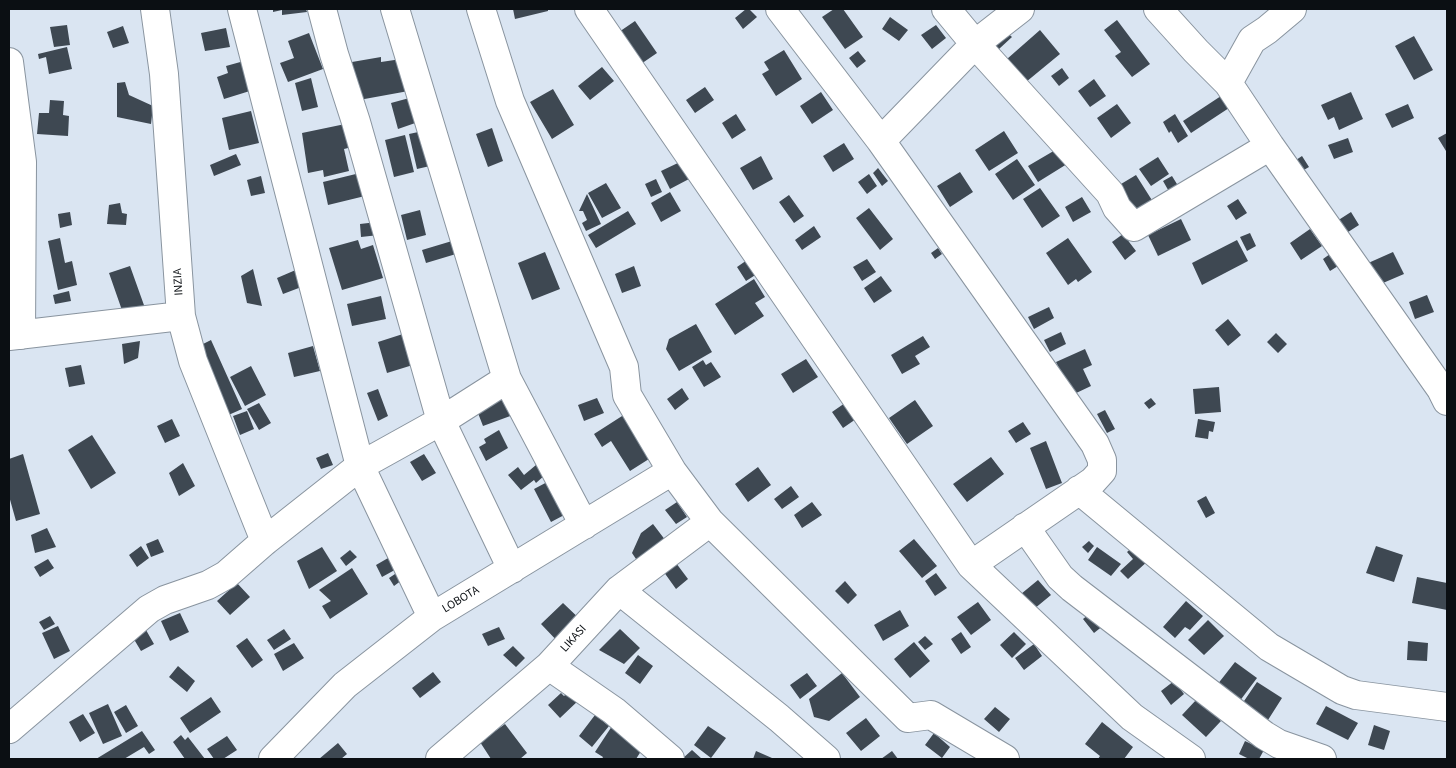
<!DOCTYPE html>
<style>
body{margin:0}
#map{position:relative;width:1456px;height:768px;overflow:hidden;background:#dae5f2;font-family:"Source Sans 3",sans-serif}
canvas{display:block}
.frame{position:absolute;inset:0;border:10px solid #0b0f13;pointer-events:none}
</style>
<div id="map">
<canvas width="1456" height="768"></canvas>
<div class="frame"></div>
</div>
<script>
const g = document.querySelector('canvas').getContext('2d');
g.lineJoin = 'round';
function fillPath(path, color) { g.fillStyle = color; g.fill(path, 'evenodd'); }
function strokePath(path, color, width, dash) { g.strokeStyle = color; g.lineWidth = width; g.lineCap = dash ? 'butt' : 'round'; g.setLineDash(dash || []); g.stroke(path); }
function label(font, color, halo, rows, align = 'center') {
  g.font = font + ' "Source Sans 3",sans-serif'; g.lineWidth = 5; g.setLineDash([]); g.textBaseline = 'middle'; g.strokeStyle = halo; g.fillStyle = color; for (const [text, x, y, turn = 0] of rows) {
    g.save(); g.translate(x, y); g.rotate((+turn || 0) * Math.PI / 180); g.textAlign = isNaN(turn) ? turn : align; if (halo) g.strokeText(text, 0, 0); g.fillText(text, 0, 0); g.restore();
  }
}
fillPath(new Path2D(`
 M273,9H306L307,12L282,15V10L273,12Z
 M513,9H548V11L515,19Z
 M746,9H749L757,17L743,29L735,18Z
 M834,9H843L863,37L845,49L822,17Z
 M890,17L908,30L899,41L882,29Z
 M1117,20L1150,64L1132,77L1115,56L1121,52L1104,30Z
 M635,21L657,53L638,66L616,34Z
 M67,25L70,45L54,47L50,27Z
 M936,25L946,38L932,49L921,35Z
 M123,26L129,43L113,48L107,32Z
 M1001,27L1012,37L999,49L989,39Z
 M226,28L230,47L205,51L201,33Z
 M1040,30L1060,54L1026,82L1007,59Z
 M309,33L323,69L288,82L280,63L294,58L288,41Z
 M1414,36L1433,70L1414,80L1395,46Z
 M67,47L72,69L49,74L46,57L39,59L38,54Z
 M784,50L802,79L776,96L762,74L769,70L764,62Z
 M858,51L866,61L857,68L849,58Z
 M381,57V62L408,58L414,90L359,100L352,62Z
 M244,61L253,90L224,99L217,77L228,73L226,66Z
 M602,67L614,81L590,100L578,86Z
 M1062,68L1069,78L1059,86L1051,76Z
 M311,78L318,107L302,111L295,83Z
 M1094,79L1106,96L1090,107L1078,91Z
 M125,82L129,95L153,106L151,124L117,117V83Z
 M705,87L714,100L695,113L686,100Z
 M553,89L574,125L552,139L530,102Z
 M821,92L833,110L812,124L800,106Z
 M1351,92L1363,119L1339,130L1334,117L1328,120L1321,105Z
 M1221,96L1229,108L1191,133L1183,121Z
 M413,97L421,121L398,129L391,103Z
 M50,100L64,101L63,115L69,116L68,136L37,134L39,113H49Z
 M1117,104L1131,123L1111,138L1097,118Z
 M1408,104L1414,118L1392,128L1385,114Z
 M251,111L259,143L229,150L222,118Z
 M736,114L746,130L732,139L722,123Z
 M1175,114L1188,136L1178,143L1171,131L1169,133L1163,122Z
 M350,123L356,146L344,149L349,171L324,177L323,170L308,173L302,133Z
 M492,128L503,161L488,167L476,134Z
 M423,131L430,166L417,169L409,134Z
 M1004,131L1018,153L989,171L975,150Z
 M1447,133V150L1446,151L1438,138Z
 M405,135L414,172L394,177L385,140Z
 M1348,138L1353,152L1334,159L1328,145Z
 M844,143L854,159L833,172L823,156Z
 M1057,149L1067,164L1038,182L1028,166Z
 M236,154L241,165L214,176L210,165Z
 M761,156L773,179L753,190L740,168Z
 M1302,156L1309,167L1302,171L1296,160Z
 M1158,157L1169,174L1151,186L1139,169Z
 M1017,159L1035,185L1013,200L995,174Z
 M680,162L689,179L670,189L661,171Z
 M878,168L888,181L882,186L873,173Z
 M960,172L973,192L950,207L937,186Z
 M360,173L365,196L328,205L323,182Z
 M869,174L877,186L867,194L858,182Z
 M1136,175L1155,205L1135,217L1116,187Z
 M261,176L265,193L251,196L247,180Z
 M1172,176L1180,189L1171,195L1163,181Z
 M656,179L662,192L651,197L645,184Z
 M606,183L621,208L602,218L588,193Z
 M1040,188L1060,216L1042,228L1023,199Z
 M670,192L681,211L661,222L651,203Z
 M587,194L601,224L586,231L582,223L587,220L583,211H579Z
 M789,195L804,216L794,223L779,202Z
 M1082,197L1091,212L1073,222L1065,207Z
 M1238,199L1247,213L1236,220L1227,206Z
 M120,203L122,213L127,214L126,225L107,224L109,205Z
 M869,208L893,239L880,250L856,218Z
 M420,210L426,235L407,240L401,215Z
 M628,211L636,224L596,248L588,235Z
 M70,212L72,225L60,228L58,214Z
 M1351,212L1359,225L1345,234L1337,221Z
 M1181,219L1191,240L1158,256L1148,235Z
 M377,222L379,235L361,237L360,224Z
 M814,226L821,237L802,250L795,240Z
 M1310,229L1322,246L1301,260L1290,243Z
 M1250,233L1256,246L1247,251L1240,237Z
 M1123,234L1136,251L1125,260L1112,242Z
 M60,238L65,263L72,261L77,285L58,290L48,241Z
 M1068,238L1092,272L1078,282L1076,279L1068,285L1046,253Z
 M358,240L361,249L373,245L383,278L342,290L329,248Z
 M1237,240L1248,261L1202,285L1192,263Z
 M452,241L456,254L426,263L422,250Z
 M938,248L942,254L935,259L931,253Z
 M545,252L560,289L532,300L518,263Z
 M1393,252L1404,274L1376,286L1366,264Z
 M1330,254L1338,266L1330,271L1323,259Z
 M750,258L760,272L746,281L737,267Z
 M867,259L876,272L862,281L853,267Z
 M130,266L145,308L124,316L109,273Z
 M634,266L641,286L622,293L615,274Z
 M253,269L262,306L247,303L241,276Z
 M298,269L304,286L283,294L277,278Z
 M881,276L892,291L874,303L864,288Z
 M754,279L765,297L755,303L764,316L735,335L715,304Z
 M69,291L71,301L55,304L53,295Z
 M1427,295L1434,312L1415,319L1409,302Z
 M381,296L386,319L352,326L347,304Z
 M1049,307L1054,318L1034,329L1028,317Z
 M1228,319L1241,335L1228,346L1215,330Z
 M696,324L712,352L679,371L666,349L669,339Z
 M1061,332L1066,344L1050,352L1044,340Z
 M406,333L416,364L387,373L378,342Z
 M1276,333L1287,344L1278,353L1267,342Z
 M923,336L930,347L915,356L920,364L902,374L891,355Z
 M211,340L242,409L224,417L201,345Z
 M140,341L138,358L124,364L122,344Z
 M313,346L320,371L294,377L288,353Z
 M1085,349L1092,365L1083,369L1091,386L1072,395L1056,362Z
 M806,359L818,377L793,393L781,374Z
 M703,360L706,365L711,362L721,377L704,387L692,367Z
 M81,365L85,384L69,387L65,368Z
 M251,366L266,395L245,406L230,377Z
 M1219,387L1221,412L1195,414L1193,389Z
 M682,388L689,399L675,410L667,399Z
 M378,389L388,416L378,421L367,393Z
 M506,396L513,415L483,426L476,408Z
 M597,398L604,413L584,421L578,405Z
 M1151,398L1156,404L1149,409L1144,403Z
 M915,400L933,426L907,444L889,418Z
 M259,403L271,423L259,430L247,409Z
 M845,403L856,419L843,428L832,412Z
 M633,409L660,452L630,471L611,441L602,447L594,434Z
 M1105,410L1115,429L1107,433L1097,414Z
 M247,411L254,429L240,435L233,416Z
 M172,419L180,436L165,443L157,426Z
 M1198,419L1215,422L1213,432L1209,431L1208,439L1195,437Z
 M1023,422L1031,434L1016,443L1008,431Z
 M499,430L508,448L486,461L479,447L486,443L484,439Z
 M92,435L116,473L91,489L68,450Z
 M1046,441L1062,483L1046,489L1030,448Z
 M328,453L333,465L321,469L316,458Z
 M23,454L40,514L16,521L9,496V459Z
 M424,454L436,473L422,481L410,462Z
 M991,457L1004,474L967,502L953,484Z
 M183,463L195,486L179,496L169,473Z
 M536,465L545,475L536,483L534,480L521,490L508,475L518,467L524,475Z
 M758,467L771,485L748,502L735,484Z
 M551,480L568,513L551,522L534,489Z
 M791,486L799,497L782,509L774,499Z
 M1206,496L1215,513L1206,518L1197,501Z
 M677,502L687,517L676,524L665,510Z
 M812,502L822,515L802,528L794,515Z
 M653,524L669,545L640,565L632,553L641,533Z
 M47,528L56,547L35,553L31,535Z
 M158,539L164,552L151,557L146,544Z
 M914,539L937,566L922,578L899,551Z
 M1089,541L1094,546L1088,553L1082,547Z
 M1135,545L1149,560L1128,579L1120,571L1133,559L1127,552Z
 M141,546L149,558L137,567L129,555Z
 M1376,546L1403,555L1394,582L1366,573Z
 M322,547L337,571L309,589L297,561Z
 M1097,547L1121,564L1111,576L1088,560Z
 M350,550L357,557L346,566L340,558Z
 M395,554L402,566L382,577L376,565Z
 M48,559L54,568L40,577L34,567Z
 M673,559L688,579L676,589L661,568Z
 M352,568L368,594L330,619L322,606L331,601L319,590Z
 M404,568L402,580L394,586L389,578Z
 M936,573L947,588L935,596L925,581Z
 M1417,577L1447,583V610L1412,603Z
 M1038,580L1051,595L1034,609L1021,594Z
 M845,581L857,595L848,604L835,591Z
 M237,583L250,597L230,615L217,601Z
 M1186,601L1203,616L1190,630L1185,627L1175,638L1163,627Z
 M978,602L991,620L971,635L957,617Z
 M563,603L584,623L562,646L541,624Z
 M900,610L909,626L883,641L874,625Z
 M1093,611L1104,625L1094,633L1083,619Z
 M180,613L189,632L170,641L161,621Z
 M50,616L55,624L44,630L39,622Z
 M1208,620L1224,636L1204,655L1188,640Z
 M142,623L154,644L141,651L129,631Z
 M58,626L70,651L54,659L42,633Z
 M499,627L505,639L488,646L482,634Z
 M284,629L291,639L274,650L267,640Z
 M620,629L640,648L624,664L599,650Z
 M961,632L971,647L961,654L951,639Z
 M1014,632L1026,644L1012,658L1000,645Z
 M925,636L933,644L925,650L918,642Z
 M247,638L263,660L252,668L236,646Z
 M1408,641L1428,643L1427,661L1407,660Z
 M914,642L930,661L910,678L894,659Z
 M294,643L304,658L283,671L274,654Z
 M1034,644L1042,656L1024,670L1015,658Z
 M513,646L525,658L516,667L503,655Z
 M638,655L653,666L640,684L625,673Z
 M1235,662L1257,678L1239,702L1217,685Z
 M178,666L195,681L187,692L169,677Z
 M433,672L441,682L420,698L412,688Z
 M807,673L817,686L800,699L790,685Z
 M842,673L860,697L829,721L814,717L809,699Z
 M1174,681L1184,694L1171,705L1161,691Z
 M1257,682L1282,698L1268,720L1242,704Z
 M571,689L580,699L560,718L548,705L561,693L564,696Z
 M211,697L221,712L190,733L180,718Z
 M1197,699L1221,721L1206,737L1182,715Z
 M108,704L122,736L103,744L89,713Z
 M126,705L138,726L126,733L114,712Z
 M1326,706L1358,723L1348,740L1316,724Z
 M995,707L1010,719L999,732L984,719Z
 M83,714L95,733L80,742L69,722Z
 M595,715L609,726L592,747L579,736Z
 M866,718L880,736L861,751L846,733Z
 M616,720L643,748L636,759H602L603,757L595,752Z
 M1102,722L1133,747L1124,759H1098L1100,756L1085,744Z
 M505,724L527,753L520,759H491L480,742Z
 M1374,725L1390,731L1384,750L1368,745Z
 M708,726L726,738L711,758L694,745Z
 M142,731L155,750L149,754L144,747L124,759H96Z
 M934,733L950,747L942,758L925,745Z
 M181,735L185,740L188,737L205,759H185L173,742Z
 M227,736L237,750L223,759H214L207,749Z
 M1245,741L1264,750L1259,759H1249L1239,754Z
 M338,743L347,754L341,759H319Z
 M692,750L702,759H682Z
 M756,751L772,758L771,759H753Z
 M892,751L898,759H881Z`), '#3e4852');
const minor = new Path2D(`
 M155,9L164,74L181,316L193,361L265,541
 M242,9L360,466L432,617
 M322,9L334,54L356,122L441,421L512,569
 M395,9L507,379L584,525
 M481,9L510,101L624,367L627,395L672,471L710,522L908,718L931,715L1005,759
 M589,9L971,565L1132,717L1191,759
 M780,9L881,141L1095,444L1102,460V471L1093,481L971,565
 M946,9L975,44L1110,193L1117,208L1134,227L1270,146
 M1158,9L1196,51L1228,83L1270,146L1441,389L1447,401
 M9,62L22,162L21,335
 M1228,83L1252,40L1267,30L1292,9
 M881,141L975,44L1020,9
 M9,336L181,316
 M1079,490L1269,647L1342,690L1356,695L1447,707
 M1025,527L1060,577L1072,588L1264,735L1279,744L1322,759
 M619,590L779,718L826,759
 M549,666L614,711L670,759
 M9,729L149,609L165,600L208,585L226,575L265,541L360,466L441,421L507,379
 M273,759L345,685L432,617L672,471
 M440,759L549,666L619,590L710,522`);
strokePath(minor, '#89949f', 30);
strokePath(minor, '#fff', 28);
label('12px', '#0b0f13', '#fff', [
 ["INZIA",179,282,-94],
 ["LOBOTA",461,600,-31],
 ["LIKASI",574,639,-48]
]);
</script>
